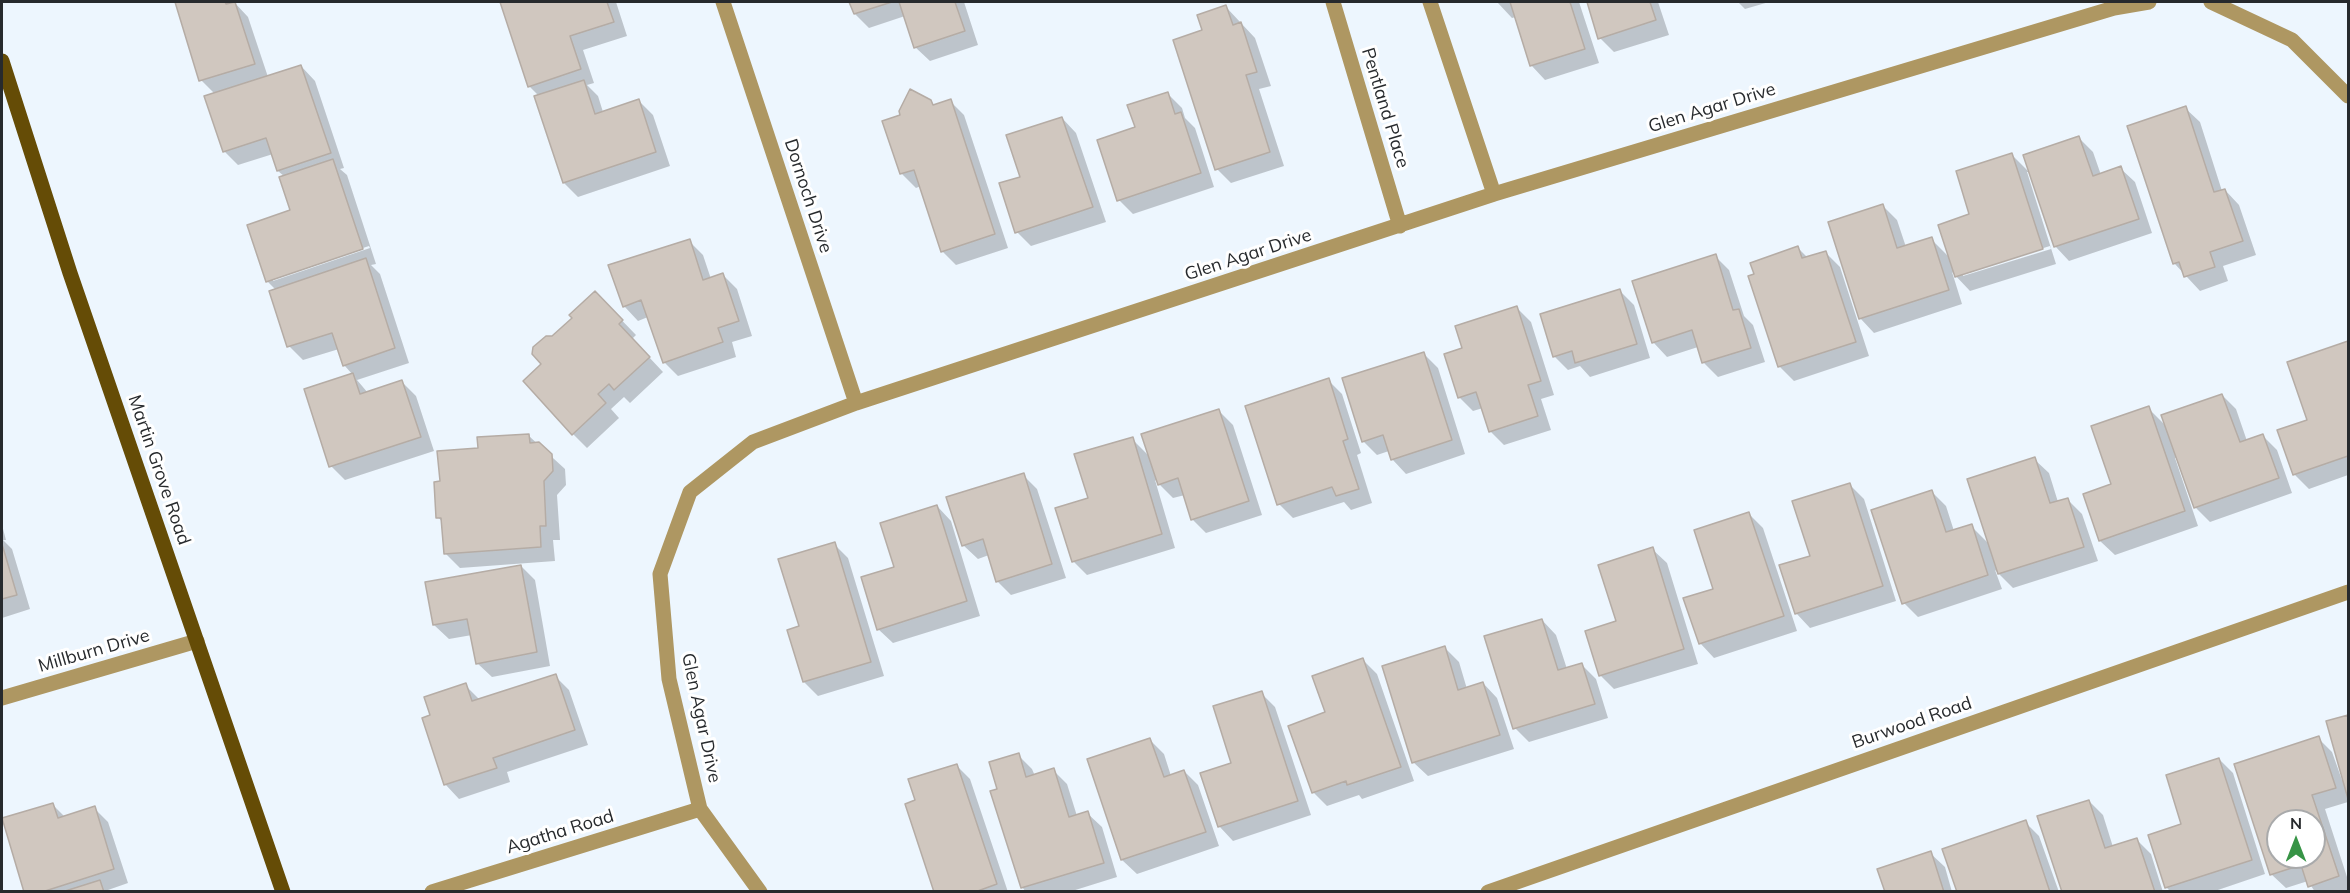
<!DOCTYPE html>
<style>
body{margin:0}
#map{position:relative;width:2350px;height:893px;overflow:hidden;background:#edf6fe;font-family:Mulish,sans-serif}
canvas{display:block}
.frame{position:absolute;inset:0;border:3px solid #272a2d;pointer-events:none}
.north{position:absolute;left:2266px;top:809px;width:60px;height:60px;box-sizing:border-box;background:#fff;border:2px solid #a9aaab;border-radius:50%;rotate:0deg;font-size:16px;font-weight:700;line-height:24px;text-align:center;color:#272a2d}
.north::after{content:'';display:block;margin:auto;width:21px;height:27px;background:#379446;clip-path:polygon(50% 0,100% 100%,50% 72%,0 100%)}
</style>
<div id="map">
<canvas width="2350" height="893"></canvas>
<div class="frame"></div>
<div class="north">N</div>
</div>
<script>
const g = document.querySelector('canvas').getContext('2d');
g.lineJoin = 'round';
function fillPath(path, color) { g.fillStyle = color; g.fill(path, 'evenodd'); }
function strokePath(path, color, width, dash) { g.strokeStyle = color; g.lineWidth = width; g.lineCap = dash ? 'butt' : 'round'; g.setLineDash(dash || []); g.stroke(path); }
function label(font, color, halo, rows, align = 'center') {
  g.font = font + ' Mulish,sans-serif'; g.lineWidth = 6; g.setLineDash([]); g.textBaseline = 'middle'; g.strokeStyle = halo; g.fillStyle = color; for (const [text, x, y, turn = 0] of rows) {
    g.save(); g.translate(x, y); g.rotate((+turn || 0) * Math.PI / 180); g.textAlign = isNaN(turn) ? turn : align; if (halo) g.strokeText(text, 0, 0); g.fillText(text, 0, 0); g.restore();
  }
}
fillPath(new Path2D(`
 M177,2H234L248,17L268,77L301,66L315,81L344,168L340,169L347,175L376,264L371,265L380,274L409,363L357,380L368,393L402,382L416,396L434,451L345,480L331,466L353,375L344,365L339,349L303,360L289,346L276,290L267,281L292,211L285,177L278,171L273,154L238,165L224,151L215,94L201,80ZM369,246L370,248L273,281V278Z
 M501,2H616L627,36L583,50L594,83L587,85L598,96L603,112L639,101L653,115L670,166L578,197L564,183L539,96L529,86Z
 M851,2H964L978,45L930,61L915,47L905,16L869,28L855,14Z
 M1497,2H1579L1599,63L1545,80L1531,65L1516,17L1512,18Z
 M1588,2H1658L1669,35L1614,52L1600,38Z
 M1738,2H1769L1745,9Z
 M1226,7L1255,38L1271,86L1259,89L1284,166L1231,183L1217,169Z
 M1168,94L1182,108L1185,118L1195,128L1214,187L1133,214L1119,200L1137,128Z
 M931,101L935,106L950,101L964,115L1008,248L956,265L942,251L921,186L916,188L902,174L884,122Z
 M2185,108L2200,122L2222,191L2225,190L2239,205L2256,255L2223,266L2228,281L2200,291L2174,263Z
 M1062,118L1076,133L1106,222L1031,246L1017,232L1022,178Z
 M2079,138L2093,152L2101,175L2120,168L2135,182L2152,233L2069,261L2055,246Z
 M2012,155L2029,172H2027L2056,264L1970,291L1952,272L1962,304L1874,333L1860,318L1883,206L1897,220L1906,247L1931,239L1950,258L1971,215ZM2050,246L2051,249L1963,276V273Z
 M689,241L703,255L711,279L723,275L737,289L752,336L732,342L736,357L678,376L664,362L648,317L638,321L624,306Z
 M1798,248L1808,258L1826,253L1840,267L1869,356L1794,381L1779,366Z
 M1715,256L1729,270L1744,316L1753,325L1765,362L1718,377L1704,363L1698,347L1667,357L1653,342Z
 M1620,291L1634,305L1650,358L1590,377L1580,366L1568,370L1554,356Z
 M609,307L636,335L632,339L663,372L630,403L624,397L611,409L619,418L587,448L573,434L544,364L552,338Z
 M1517,308L1531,322L1554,395L1541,399L1551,430L1504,445L1490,431L1483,408L1473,411L1459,397L1464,349Z
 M2348,343V475L2309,489L2294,474Z
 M1424,354L1438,368L1465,454L1406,474L1392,459L1389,451L1377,455L1363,441Z
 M1328,380L1342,394L1361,453L1357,455L1372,503L1351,510L1344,502L1293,518L1279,504Z
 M2222,395L2236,409L2247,441L2263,436L2277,450L2292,493L2210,522L2196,508L2178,457L2175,458L2198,526L2115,555L2100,541L2085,495L2113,485L2148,408L2167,427Z
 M1219,411L1233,425L1262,515L1206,533L1192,519L1185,495L1173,498L1155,480L1175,548L1087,575L1073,561L1090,499L1132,439L1150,457Z
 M529,436L565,469L566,485L557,495L560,540H553L555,561L460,568L445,553L443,523L438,517L441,483L480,449Z
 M2034,459L2049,473L2058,502L2068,500L2082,514L2098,561L2013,588L1995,570L2002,589L1918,617L1904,603L1931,491L1946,506L1954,531L1971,526L1989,544Z
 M1023,475L1037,489L1066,578L1011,595L997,581L989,555L978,559L963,545Z
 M1850,485L1864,499L1896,601L1810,628L1796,613L1812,557Z
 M937,506L951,521L980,616L893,643L878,629L896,568Z
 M1749,514L1763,528L1797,631L1714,658L1700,643L1715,590Z
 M2,525L6,540H3L12,549L30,609L2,618Z
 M834,544L848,558L884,676L818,696L804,682L788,631L800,627Z
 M1652,549L1667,563L1698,664L1614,689L1600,675Z
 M521,566L535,580L550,666L492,677L477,663L472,635L449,639L434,625Z
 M1542,620L1556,635L1567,669L1582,665L1596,679L1608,718L1529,742L1515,728Z
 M1444,647L1459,662L1467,689L1483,683L1497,698L1514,749L1428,776L1413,762Z
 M1363,660L1377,674L1414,781L1362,799L1359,795L1327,806L1313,792L1327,713Z
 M555,676L569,690L588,745L507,772L510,782L459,799L445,784L432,716L465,685L479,699Z
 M1261,693L1275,707L1311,815L1233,841L1219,826L1232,764Z
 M2348,716V802L2325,809L2348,880V891L2315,892L2308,881L2286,888L2271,874L2236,765L2318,738L2332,752L2342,780L2344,779L2328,723ZM2278,821H2314V857H2278Z
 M1150,740L1164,754L1171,776L1184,771L1198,785L1219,846L1137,874L1122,860Z
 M1018,755L1032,769L1035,776L1053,770L1067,784L1077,816L1087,813L1102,827L1117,877L1069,892H1026L1022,887L999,790Z
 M2219,759L2233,773L2265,874L2212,892H2171L2166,887Z
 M956,765L970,779L1008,892H935L917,801Z
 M2089,801L2103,815L2113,847L2137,840L2151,854L2163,892H2063Z
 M52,804L65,817L94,808L108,822L128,883L108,890L110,892H26Z
 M2025,822L2039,836L2059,892H1959Z
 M1930,853L1945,867L1952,892H1886Z`), '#0003');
const building = new Path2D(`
 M175,2H225L226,4L235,2L255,64L199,81Z
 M500,2H607L614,22L570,36L581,69L528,87Z
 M849,2H892L854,14Z
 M899,2H955L965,31L914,48Z
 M1510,2H1570L1585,49L1530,66Z
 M1587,2H1650L1656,20L1598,39Z
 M1226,5L1233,25L1241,22L1257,72L1246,75L1270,152L1215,170L1173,40L1202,30L1197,15Z
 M301,65L331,153L277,171L266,138L223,152L204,96Z
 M584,80L595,114L639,99L656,152L563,183L534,96Z
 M910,89L931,100L933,105L951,99L995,234L941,252L914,170L900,174L882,121L900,115L899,111Z
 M1168,92L1175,114L1181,112L1201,173L1117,201L1097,140L1135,127L1127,105Z
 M2186,106L2214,192L2225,189L2243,241L2210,252L2215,267L2184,277L2179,262L2173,264L2127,126Z
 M1062,117L1093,207L1015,233L999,183L1020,177L1006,135Z
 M2079,136L2093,176L2121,166L2139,219L2054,247L2023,155Z
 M2012,153L2043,249L1955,277L1938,225L1969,214L1956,171Z
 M333,159L363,249L266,282L247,225L290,210L279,177Z
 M1883,204L1897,248L1932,237L1949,290L1859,319L1828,222Z
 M690,239L703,280L723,273L739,321L718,328L723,342L663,363L641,300L623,307L608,265Z
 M1798,246L1802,258L1826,251L1856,342L1778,367L1748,276L1754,274L1750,263Z
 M1716,254L1733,310L1739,309L1751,348L1702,363L1692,330L1652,343L1632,281Z
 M366,258L395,348L343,366L332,333L287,347L269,291Z
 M1620,289L1637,344L1575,363L1572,351L1553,357L1540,314Z
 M595,291L623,320L619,324L650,357L614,390L609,384L598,394L606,403L572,435L523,381L541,364L532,354L533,347L546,336H552L572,318L569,315Z
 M1517,306L1541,381L1528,385L1538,416L1489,432L1476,392L1458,398L1444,354L1462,348L1455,326Z
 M2348,341V456L2293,475L2277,430L2307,420L2287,362Z
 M1424,352L1452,440L1391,460L1383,435L1362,442L1342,378Z
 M353,373L360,394L402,380L421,437L329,467L304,389Z
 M1329,378L1348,439L1343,441L1359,489L1336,496L1332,487L1277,505L1245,406Z
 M2222,394L2240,442L2263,434L2279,478L2194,508L2161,415Z
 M2149,406L2185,511L2099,541L2083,494L2111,484L2091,426Z
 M1219,409L1249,501L1191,520L1178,478L1158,485L1141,434Z
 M529,434L530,443L539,442L552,454L553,471L544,481L546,526H540L541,547L444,554L441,518H436L434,482L440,481L437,451L478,448L477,437Z
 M1133,437L1162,534L1072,562L1055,508L1088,498L1074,454Z
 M2035,457L2050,503L2068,498L2084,547L1998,574L1967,479Z
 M1024,473L1052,564L996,582L983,539L962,546L946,497Z
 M1850,483L1883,586L1795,614L1779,565L1810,556L1792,501Z
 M1932,490L1946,532L1972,524L1988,575L1902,604L1871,510Z
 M937,505L967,601L877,630L861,577L894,567L880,523Z
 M1749,512L1784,616L1699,644L1683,598L1713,589L1694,530Z
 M835,542L871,662L803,682L787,630L799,626L778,559Z
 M2,544L17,595L2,599Z
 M1653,547L1684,649L1599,676L1585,631L1616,621L1598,565Z
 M521,565L537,652L476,664L467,619L433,625L425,582Z
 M1542,619L1558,670L1582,663L1595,704L1513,729L1484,636Z
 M1445,646L1458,690L1483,682L1500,735L1412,763L1382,666Z
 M1363,658L1401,767L1347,785L1346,781L1312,793L1288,726L1325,712L1312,676Z
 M556,674L575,730L493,758L497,768L444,785L422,718L430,715L424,697L466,683L472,701Z
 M1262,691L1298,801L1218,827L1200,773L1231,763L1213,706Z
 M2348,715V799L2326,721Z
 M2319,736L2336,788L2312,795L2339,876L2308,887L2301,865L2270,875L2234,764ZM2278,821H2314V857H2278Z
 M1150,738L1164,777L1184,770L1206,832L1121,860L1087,759Z
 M1019,753L1026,777L1054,768L1069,817L1088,811L1104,863L1021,888L990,791L997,789L989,762Z
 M2219,758L2252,860L2165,888L2148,835L2181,824L2166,775Z
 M957,764L997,884L975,892H934L905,804L915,800L908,779Z
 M2089,800L2105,848L2137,838L2155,892H2062L2037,816Z
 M53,803L58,818L95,806L114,869L42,892H24L2,818Z
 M2026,820L2050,892H1957L1942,849Z
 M1931,851L1944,892H1885L1877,869Z
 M100,880L104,892H62Z`);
fillPath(building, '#d0c7bf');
strokePath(building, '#b5aca5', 1.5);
strokePath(new Path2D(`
 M723,2L856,403
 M1333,2L1400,226
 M1430,2L1494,194
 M2211,2L2292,40L2348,96
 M2,698L197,641
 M432,892L700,809
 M760,892L700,809L669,679L660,574L690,492L753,442L856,403L1494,194L2114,8L2149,2
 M1488,892L2348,592`), '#ae9762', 15);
strokePath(new Path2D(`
 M2,61L70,273L283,892`), '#654c06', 15);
label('18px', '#272a2d', '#fff', [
 ["Pentland Place",1385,108,73],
 ["Glen Agar Drive",1712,108,-17],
 ["Dornoch Drive",808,196,72],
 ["Glen Agar Drive",1248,255,-18],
 ["Martin Grove Road",159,470,71],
 ["Millburn Drive",94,651,-16],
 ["Glen Agar Drive",701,718,78],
 ["Burwood Road",1912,723,-19],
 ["Agatha Road",560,832,-17]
]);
</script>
